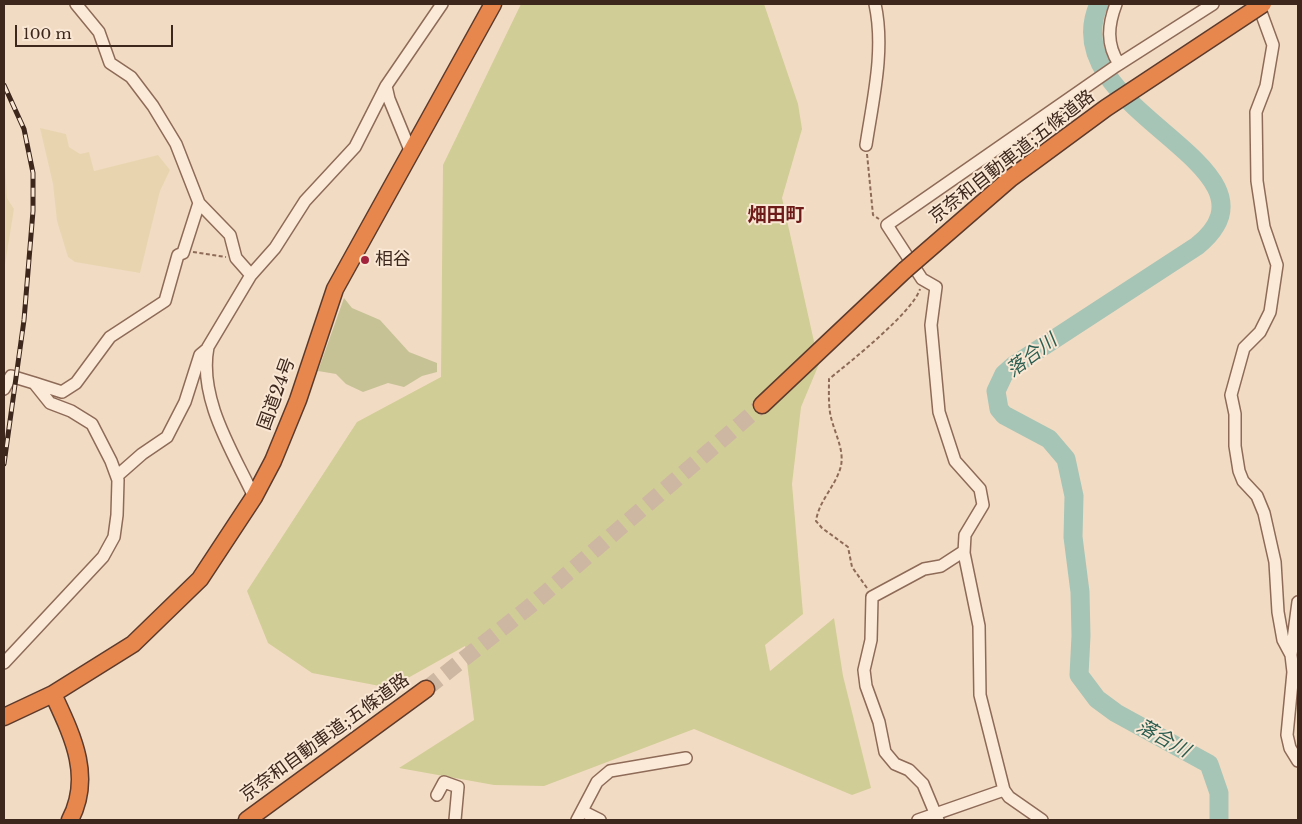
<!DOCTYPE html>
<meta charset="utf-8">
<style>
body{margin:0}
#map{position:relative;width:1302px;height:824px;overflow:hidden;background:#f2dbc3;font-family:"Libre Baskerville",serif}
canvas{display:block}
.frame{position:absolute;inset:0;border:5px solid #3d271d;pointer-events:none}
.scale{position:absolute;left:15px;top:25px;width:158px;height:22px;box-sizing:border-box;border:2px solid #3d271d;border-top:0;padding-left:6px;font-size:15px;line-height:18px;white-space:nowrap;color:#3d271d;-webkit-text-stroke:4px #f9e7d4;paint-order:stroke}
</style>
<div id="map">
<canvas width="1302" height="824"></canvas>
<div class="frame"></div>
<div class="scale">100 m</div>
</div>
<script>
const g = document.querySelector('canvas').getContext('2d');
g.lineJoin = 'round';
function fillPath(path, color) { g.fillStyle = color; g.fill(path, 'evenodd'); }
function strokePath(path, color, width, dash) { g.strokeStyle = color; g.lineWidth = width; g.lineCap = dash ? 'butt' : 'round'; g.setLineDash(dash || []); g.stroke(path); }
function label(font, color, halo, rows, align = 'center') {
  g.font = font + ' "Libre Baskerville","Noto Sans JP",serif'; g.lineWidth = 4; g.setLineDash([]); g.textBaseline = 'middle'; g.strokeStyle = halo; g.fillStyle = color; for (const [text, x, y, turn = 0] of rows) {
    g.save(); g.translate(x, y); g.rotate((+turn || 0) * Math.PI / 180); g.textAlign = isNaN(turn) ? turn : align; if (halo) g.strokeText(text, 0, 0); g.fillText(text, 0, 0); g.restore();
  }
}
fillPath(new Path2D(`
 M40,128L66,134L69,147L80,154L89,152L94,171L158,155L170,170L160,191L140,273L75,262L68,257L57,221L53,184Z
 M4,149L7,198L14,209L4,271Z`), '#e8d5b0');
fillPath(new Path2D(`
 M521,4H764L798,104L802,129L782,198L819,364L801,407L792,484L803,614L765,645L770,671L834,618L843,676L871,788L852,795L694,729L544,786L494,785L399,768L474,720L465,646L390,688L312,673L268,643L247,591L357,422L441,377L443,165Z`), '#d1cd96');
fillPath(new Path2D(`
 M344,298L352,308L380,320L409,352L437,363V372L422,376L404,387L388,383L363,392L346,384L336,374L318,371Z`), '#c6c296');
strokePath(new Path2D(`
 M1099,4C1050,112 1297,165 1197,246L1013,366L1004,374L996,391L999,409L1004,415L1049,439L1066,459L1074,496L1073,537L1080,592L1081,636L1079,675L1097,699L1116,713L1209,764L1219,793V820`), '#a6c5b6', 19);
strokePath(new Path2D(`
 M426,689L529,607L762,405`), '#ceb7a2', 16, [16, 8]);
const minor = new Path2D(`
 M76,4L99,32L110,63L131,77L153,106L176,144L199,203L230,235L236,258L251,275L208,347C198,399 233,452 254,497
 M1116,4C1108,25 1106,44 1119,64
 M1258,4L1273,45L1266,86L1256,112L1257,181L1264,227L1277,265L1270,312L1260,332L1244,348L1231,395L1235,414V446L1239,471L1243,481L1257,496L1264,513L1275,562L1278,612L1283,640L1291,655L1293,672L1287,735L1290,748L1298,761
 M386,86L389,99L410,150
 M866,145C873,99 885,50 875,4
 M251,275L275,248L305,201L355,147L386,86L442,4
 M34,383L62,392L76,383L110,337L165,301L178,255L183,253L199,203
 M4,389L11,376L34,383L50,403L71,411L92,424L111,461L118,480L117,515L114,537L103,557L4,663
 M117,476L142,454L167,437L185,402L200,355L206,350
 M1291,655L1298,602
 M437,795L444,782L458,787L455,820
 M582,811L600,820
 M577,820L597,782L610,771L686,758
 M918,820L1004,790
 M938,820L923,784L909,770L895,764L885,752L879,722L866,686L864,670L871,640L872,597L924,569L941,566L964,551
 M1042,820L1009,797L1004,790L980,695L979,626L964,553L965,535L983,505L980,489L955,461L939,412L931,325L936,287L922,279L887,225L1116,66L1213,4`);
const highway = new Path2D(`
 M762,405L905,270
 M53,694C72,735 93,776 70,820
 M4,717L53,694L133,644L200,579L254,497L273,461L298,400L335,289L493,4
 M247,820L426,689`);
strokePath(minor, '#8e6b58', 14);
strokePath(highway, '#5c3a2c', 19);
strokePath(new Path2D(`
 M867,154L873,215L879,219
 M193,252L226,257
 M867,588L852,567L848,547L822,528L816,521C819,500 836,486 841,466C844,450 836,436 832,421C828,409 829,393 829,379C850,362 913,312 920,289`), '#8e6b58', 2, [4, 2.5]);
strokePath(minor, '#fcead8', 11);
strokePath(highway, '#e8874d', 16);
const rail = new Path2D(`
 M4,85L24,129L33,173V211L24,320L4,464`);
strokePath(rail, '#3d271d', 5);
strokePath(rail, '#f9e7d4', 3, [9]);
const highwayBridge = new Path2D(`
 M905,270L1011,178L1106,108L1263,4`);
strokePath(highwayBridge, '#5c3a2c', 19, []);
strokePath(highwayBridge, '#e8874d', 16);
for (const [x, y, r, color] of [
 [365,260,5,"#a3223c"]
]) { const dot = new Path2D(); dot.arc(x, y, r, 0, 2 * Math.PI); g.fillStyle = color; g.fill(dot); strokePath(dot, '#f9e7d4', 2); }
label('18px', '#3d271d', '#f9e7d4', [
 ["京奈和自動車道;五條道路",1012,157,-38],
 ["国道24号",277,394,-70],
 ["京奈和自動車道;五條道路",325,738,-36]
]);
label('18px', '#3d271d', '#f9e7d4', [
 ["相谷",375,260]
], 'left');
label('bold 19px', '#6e1a19', '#f9e7d4', [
 ["畑田町",776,216]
]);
label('italic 19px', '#2b5e51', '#f9e7d4', [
 ["落合川",1032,356,-37],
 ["落合川",1163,739,29]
]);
</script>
